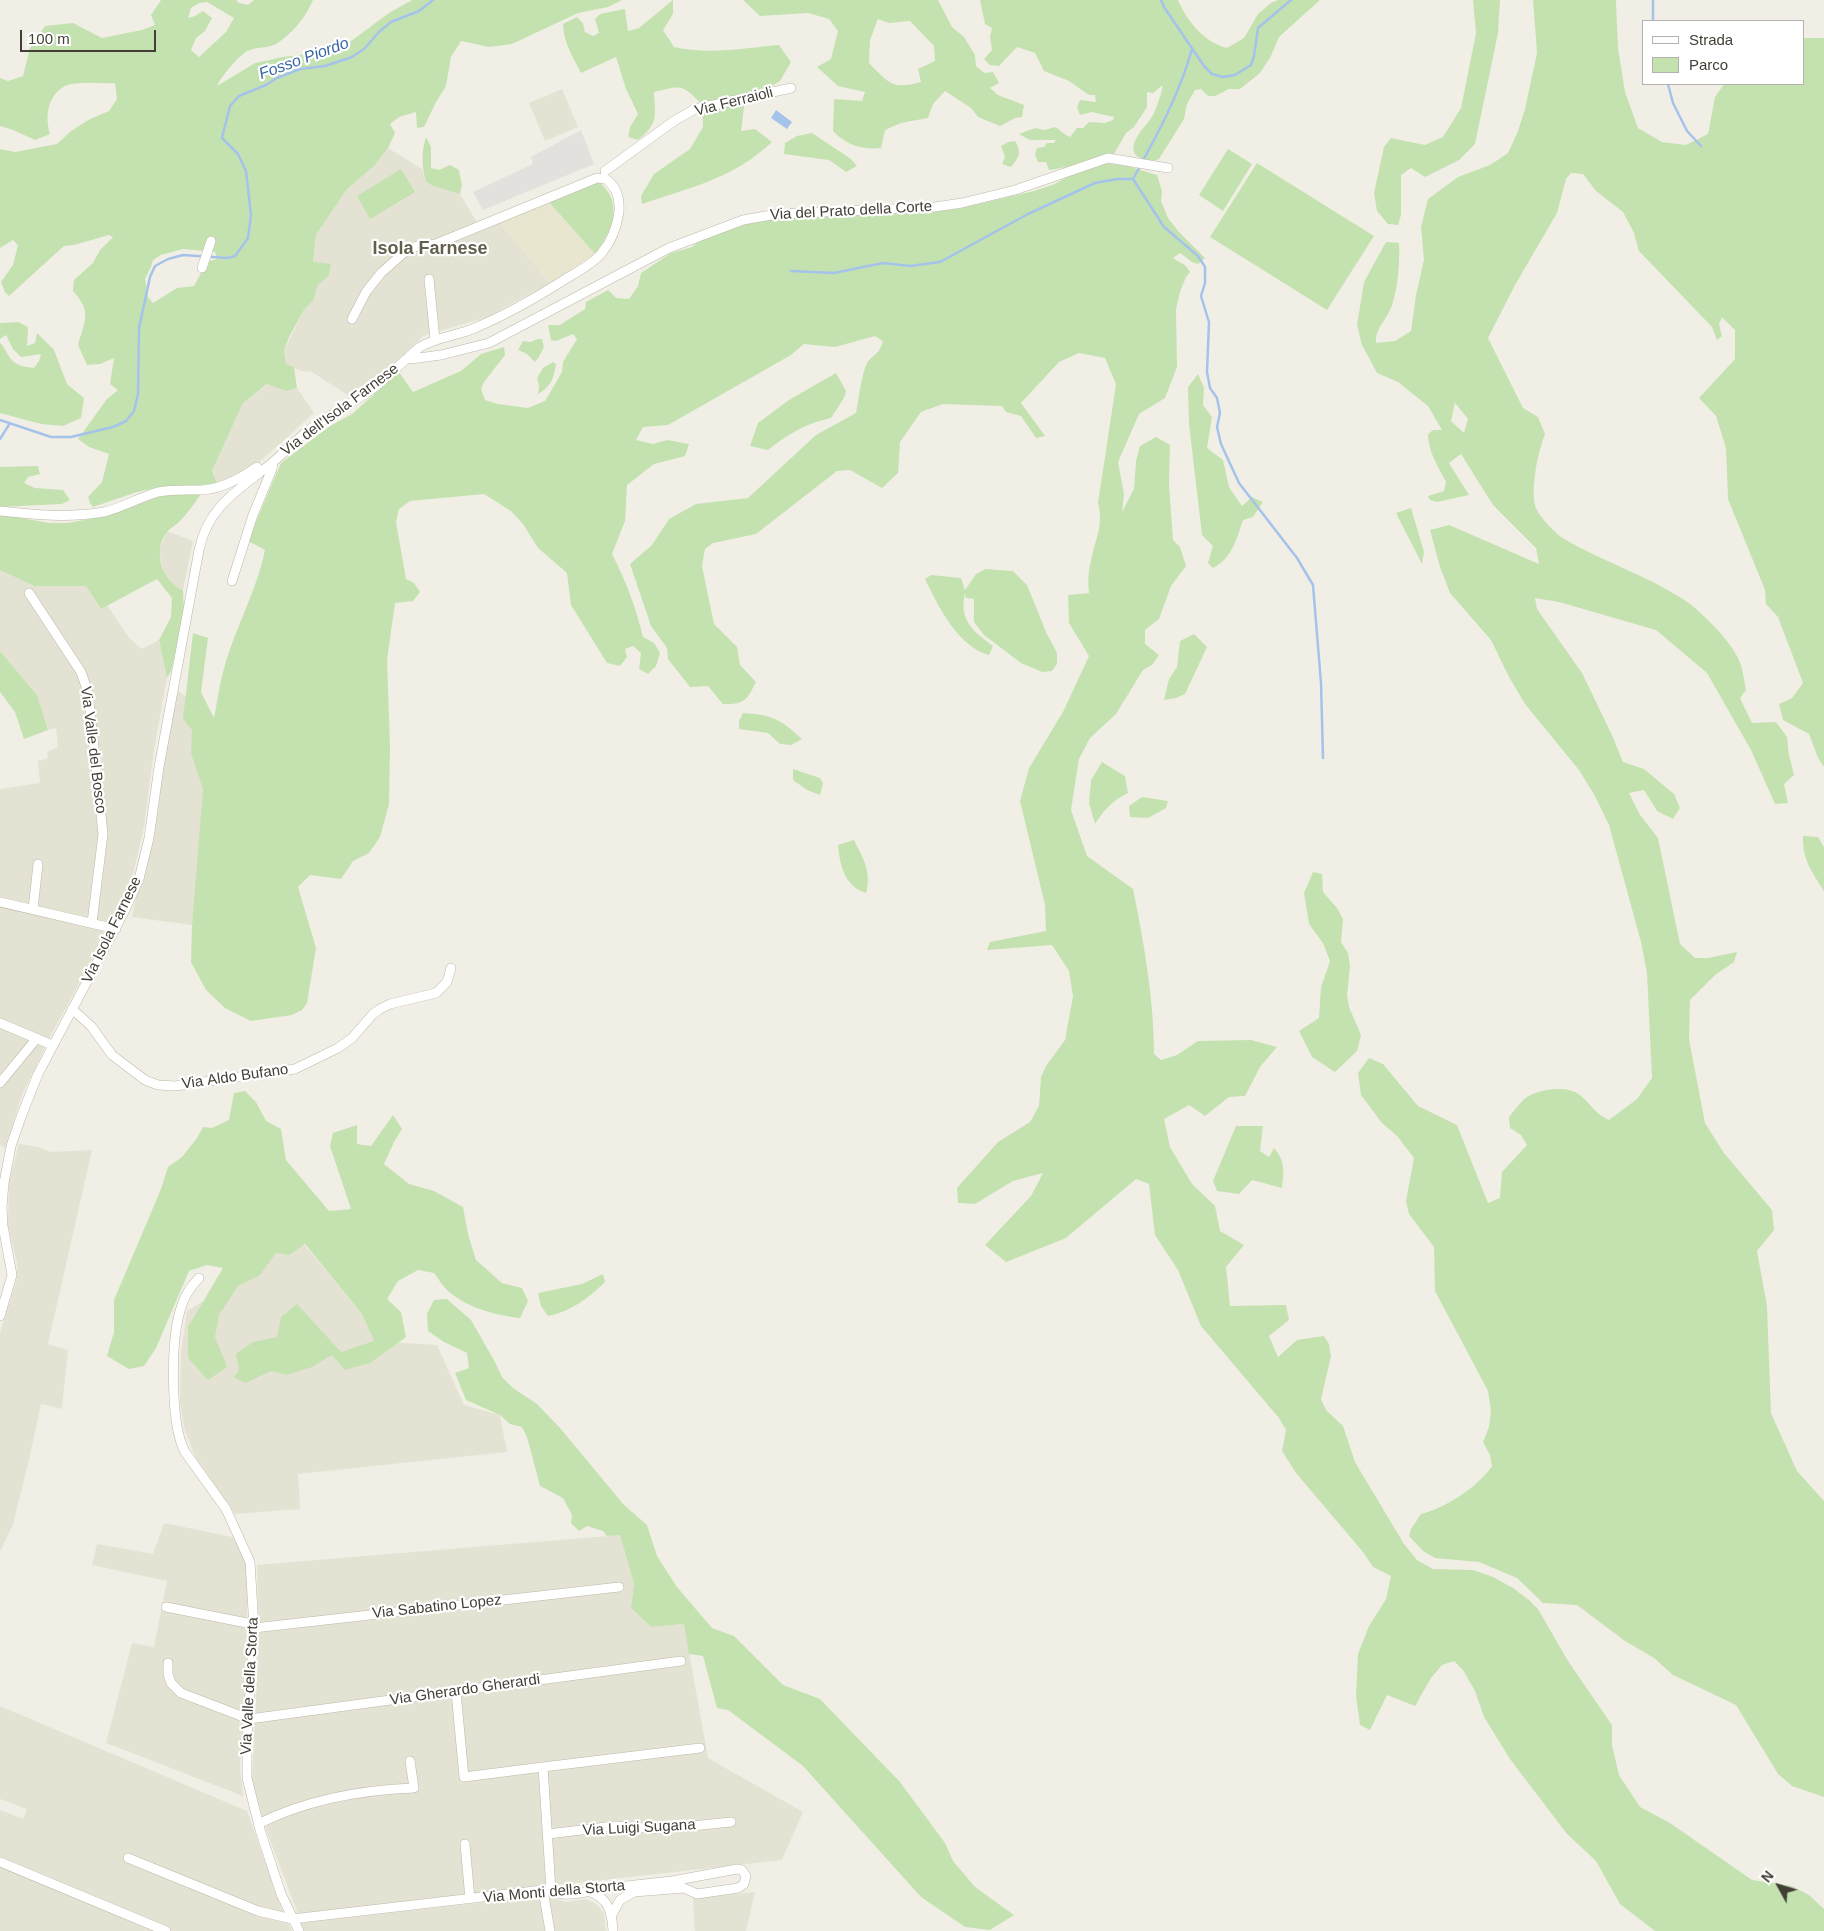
<!DOCTYPE html>
<style>
body{margin:0}
#map{position:relative;width:1824px;height:1931px;overflow:hidden;background:#f1efe5;font-family:Arial,sans-serif}
canvas{display:block}
.legend{position:absolute;left:1642px;top:20px;width:162px;height:65px;box-sizing:border-box;background:#fff;border:1px solid #b4b2ae;margin:0;padding:6px 9px;list-style:none;font-size:15px;color:#433f35}
.legend li{display:flex;align-items:center;gap:10px;height:25px}
.legend b{width:25px;border:1px solid #b4b2ae}
.north{position:absolute;left:1754px;top:1861px;width:50px;height:50px;-webkit-text-stroke:4px #fff;paint-order:stroke;rotate:309deg;font-size:14px;font-weight:700;line-height:20px;text-align:center;color:#433f35}
.north::after{content:'';display:block;margin:auto;width:18px;height:22px;background:#433f35;clip-path:polygon(50% 0,100% 100%,50% 72%,0 100%)}
.scale{position:absolute;left:20px;top:30px;width:136px;height:22px;box-sizing:border-box;border:2px solid #433f35;border-top:0;padding-left:6px;font-size:15px;line-height:18px;white-space:nowrap;color:#433f35;-webkit-text-stroke:4px #fff;paint-order:stroke}
</style>
<div id="map">
<canvas width="1824" height="1931"></canvas>
<ul class="legend">
<li><b style="height:6px;background:#fff"></b>Strada</li>
<li><b style="height:14px;background:#c4e2b0"></b>Parco</li>
</ul>
<div class="north">N</div>
<div class="scale">100 m</div>
</div>
<script>
const g = document.querySelector('canvas').getContext('2d');
g.lineJoin = 'round';
function fillPath(path, color) { g.fillStyle = color; g.fill(path, 'evenodd'); }
function strokePath(path, color, width, dash) { g.strokeStyle = color; g.lineWidth = width; g.lineCap = dash ? 'butt' : 'round'; g.setLineDash(dash || []); g.stroke(path); }
function label(font, color, halo, rows, align = 'center') {
  g.font = font + ' Arial,sans-serif'; g.lineWidth = 4.5; g.setLineDash([]); g.textBaseline = 'middle'; g.strokeStyle = halo; g.fillStyle = color; for (const [text, x, y, turn = 0] of rows) {
    g.save(); g.translate(x, y); g.rotate((+turn || 0) * Math.PI / 180); g.textAlign = isNaN(turn) ? turn : align; if (halo) g.strokeText(text, 0, 0); g.fillText(text, 0, 0); g.restore();
  }
}
fillPath(new Path2D(`
 M562,89L578,127L545,141L529,103Z
 M388,148L422,169L426,182L433,186L460,194L481,229L500,223L550,283L487,317L423,336L370,387L352,398L312,372L301,371L286,364L284,350L304,310L313,301L318,285L313,262L316,235L347,189L374,166Z
 M268,384L286,391L297,388L314,413L255,466L239,475L217,483L212,471L243,403Z
 M167,531L193,541L183,590L174,586L164,573L159,551Z
 M0,570L34,586H86L100,608L107,605L129,638L142,649L159,640L167,678L154,749L144,827L133,874L114,921L52,1033L22,1095L5,1148L0,1145V789L40,783L38,761L48,758L47,752L58,747L56,728L48,730L37,695L0,651Z
 M178,691L201,707L207,788L192,925L132,917Z
 M19,1144L38,1147L51,1152L92,1150L48,1344L68,1350L62,1409L41,1404L29,1460L13,1524L0,1552V1333L17,1279V1263L8,1225L9,1183Z
 M297,1236L362,1314L375,1341L437,1345L464,1405L500,1415L507,1452L298,1474L300,1509L235,1514L195,1456L185,1431L180,1402L181,1352L187,1311L262,1265Z
 M164,1523L237,1538L248,1567L246,1683L240,1768L243,1796L106,1743L132,1643L154,1647L167,1581L92,1565L97,1544L153,1554Z
 M620,1535L634,1584L631,1608L651,1627L684,1624L708,1758L803,1812L782,1860L298,1914L267,1832L252,1780L259,1634L257,1565Z
 M0,1706L247,1811L283,1913L292,1931H0V1810L23,1819L27,1809L0,1799Z
 M755,1892L746,1931H695L693,1898Z
 M551,1895L557,1899L566,1902L585,1899L595,1903L604,1913L606,1931H304L300,1923Z`), '#e4e2d3');
fillPath(new Path2D(`
 M549,202L595,254L550,283L500,223Z`), '#e9e6d0');
fillPath(new Path2D(`
 M161,0H236L239,3L248,5L254,0H313C306,17 292,34 276,44C269,48 258,47 250,50C240,53 221,77 217,86L255,63L283,57L339,50L389,13L412,0H622L608,7L578,13L512,44L489,47L461,41L451,57L446,86L435,104L424,127L417,128L416,112L399,117L390,124L395,133L388,148L374,166L347,189L316,235L313,262L331,264L329,275L318,285L313,301L304,310L290,335L284,350L286,364L294,367L297,388L286,391L267,384L243,403L212,471L217,483L194,486H164L137,492L93,507L90,503L88,497L102,482L109,454L89,447L78,439L107,399L118,390L110,384L114,358L100,364L87,365L78,345C85,320 92,312 73,291L74,280L93,263L100,250L113,237L109,235L74,245L64,246L9,296L5,292L1,282L13,265L18,245L13,240L0,248V149L15,152L57,144L71,131L90,119L109,111L117,99L115,83C103,84 75,81 65,86C47,96 45,117 50,134L35,140L13,130L0,126V78L8,81L23,76L30,48L45,26L73,23L102,38L142,30L155,25L151,15ZM207,2L234,18L226,32L199,57L191,50L196,38L205,31L212,18L203,11L195,16L188,18L191,8L199,3ZM183,249L215,252L217,259L207,262L194,286L177,288L153,303L148,297L145,279L151,267L153,260L161,255Z
 M673,0V14L663,30L674,47C709,55 744,48 779,45L791,62L780,81L758,95L745,100L741,131L755,129L772,142C733,179 691,187 642,204L641,196L654,174L690,149L703,127L702,105C682,84 683,85 654,92C655,117 659,123 638,140L628,137L630,127L638,114L626,89L616,57L581,73C573,57 563,42 563,24L577,17L583,23L585,32L593,36L599,33L595,19L600,14L625,9L628,31L639,28Z
 M743,0H938L952,27L964,37L975,55L976,66L984,73L993,72L999,83L990,88L998,95L1024,105L1022,117L1015,118L1000,126L978,117L971,108L945,91L933,104L928,118L901,123L885,130L881,148C862,150 846,145 833,131L834,99L862,101L865,92L838,86L817,67L831,59L838,31L829,19L808,13L760,16ZM878,19L889,23L910,21L934,46L935,61L918,69L921,82C891,90 889,83 869,63L870,40Z
 M980,0H1178C1187,21 1204,42 1227,48L1244,38L1258,14L1271,3L1278,0H1320L1279,37L1271,56L1260,73L1240,89H1229L1215,96H1208L1201,89L1195,90L1187,104L1184,119L1159,159C1153,161 1146,162 1140,158C1121,147 1148,125 1153,115C1157,106 1161,95 1163,85L1153,93L1147,92V107L1134,127L1126,133L1114,154C1092,159 1072,167 1049,170L1046,162H1038L1035,155L1037,148L1044,147L1047,143H1054L1056,140H1030L1019,134L1035,128L1045,130L1055,127C1061,130 1064,135 1070,137L1077,128H1083L1089,122L1105,123L1113,120L1114,117L1092,112L1080,115L1077,107L1080,100L1096,102L1095,95H1089L1069,81L1044,71L1035,53L1017,47L999,66L990,65L984,59L992,50L990,37L992,28L985,24Z
 M1473,0H1500L1498,33L1475,144L1459,160L1425,177L1411,168L1401,175V215L1398,225L1388,224L1377,211L1374,193L1384,147L1391,138L1425,145L1443,137L1461,108L1476,33Z
 M1533,0H1616L1618,48L1625,92L1638,128L1662,142L1686,145L1708,134L1715,97L1724,84H1803V38H1824V767L1818,758L1809,734L1783,720L1779,704L1792,698L1803,683L1778,617L1766,604L1765,590L1728,499L1726,448L1716,416L1699,398L1735,359V330L1722,317L1719,324L1722,336L1717,340L1712,327L1639,251L1634,233L1623,212L1596,191L1583,174L1571,173L1566,179L1557,213L1515,285L1488,338L1523,408L1538,417L1545,434C1538,452 1531,485 1535,505C1537,515 1555,533 1564,539C1602,561 1645,575 1683,599C1700,610 1731,641 1739,660C1743,669 1744,680 1746,690L1740,698L1752,723L1776,722L1787,737L1789,755L1794,775L1784,784L1788,803L1775,804L1751,750L1707,673L1656,630L1559,602L1535,598L1537,609L1582,673L1612,735L1623,762L1644,769L1674,794L1680,808L1673,819L1657,811L1644,790L1629,793L1640,815L1658,838L1680,944L1695,958H1708L1737,952L1734,962L1715,975L1690,1000L1689,1039L1705,1123L1724,1153L1772,1210L1774,1230L1757,1251L1767,1306L1771,1413L1797,1471L1824,1501V1797L1792,1786L1778,1774L1736,1705L1673,1675L1654,1658L1625,1641L1577,1605L1543,1603L1517,1578L1479,1562L1435,1558L1423,1551L1409,1536L1411,1529L1421,1514C1445,1508 1478,1487 1492,1466L1490,1455L1483,1442L1489,1427L1491,1411L1488,1391L1435,1291L1434,1247L1409,1214L1406,1201L1414,1158L1397,1136L1382,1123L1361,1095L1358,1073L1369,1058L1383,1064L1418,1106L1457,1125L1488,1203L1500,1198L1502,1172L1527,1145L1521,1135L1510,1128L1509,1117C1514,1111 1520,1102 1527,1097C1540,1089 1567,1085 1580,1095C1591,1104 1595,1114 1609,1120L1637,1099L1652,1078L1647,973L1641,942L1609,825L1595,796L1579,770L1525,704L1509,677L1491,640L1450,593L1440,567L1430,530L1449,525L1539,564L1536,548L1493,505L1461,454L1449,463L1469,495L1437,502L1430,500L1428,496L1444,491L1446,482C1438,466 1428,452 1428,434L1433,430H1442L1428,406L1398,382L1377,373L1362,345L1357,325L1364,282L1386,242L1399,243C1400,260 1398,289 1392,305C1388,319 1375,327 1376,343L1395,341L1411,331L1416,295L1424,260L1421,227L1428,199L1458,177L1490,165L1508,153L1518,131L1525,109L1537,53ZM1455,403L1468,419L1464,433L1451,421Z
 M812,133L851,159L857,166L846,172L829,160L784,154L785,143L797,136Z
 M426,137L431,147V168L439,170L450,165L459,170L462,185L460,194L433,186L426,182C422,168 421,152 426,137Z
 M1015,141C1022,153 1019,157 1011,167L1002,164L1005,157L1001,146L1008,142Z
 M1228,149L1252,164L1223,211L1199,195Z
 M1104,163L1127,166L1157,175L1162,191L1161,201L1168,218L1179,232L1205,258L1198,264L1192,262L1180,253L1173,258L1186,266L1190,272L1186,277L1180,292L1176,309L1177,367L1165,398L1139,414L1118,462L1124,494L1122,512L1134,489L1136,461L1140,446L1156,437L1170,445L1169,483L1173,540L1180,547L1186,566L1171,586L1159,619L1145,630V644L1159,655L1152,665L1143,670L1116,714L1090,738L1079,759L1071,810L1087,856L1133,889C1144,943 1154,999 1154,1054L1161,1060L1177,1055L1198,1041L1251,1040L1277,1047L1260,1067L1245,1096L1229,1097L1205,1116L1189,1105L1164,1119L1170,1147L1192,1184L1215,1206L1220,1231L1244,1245L1226,1267L1230,1306L1286,1305L1289,1320L1269,1336L1278,1357L1297,1340L1324,1336L1329,1344L1331,1356L1321,1399L1326,1410L1343,1426L1355,1462L1404,1544L1417,1560L1433,1569L1473,1570L1493,1577L1513,1588L1529,1600L1538,1609L1568,1661L1612,1725V1745L1619,1775L1640,1807L1670,1823L1752,1880L1792,1886L1809,1895L1824,1909V1931H1655L1620,1904L1596,1861L1567,1834L1510,1759L1484,1717L1475,1691L1463,1670L1454,1661L1442,1665L1431,1678L1415,1706L1387,1695L1370,1730L1360,1725L1356,1696L1358,1654L1369,1626L1386,1599L1391,1576L1373,1567L1363,1552L1296,1473L1282,1451L1286,1430L1279,1418L1201,1326L1178,1270L1155,1235L1149,1184L1136,1179L1066,1238L1006,1262L985,1245L1031,1196L1043,1173L1013,1181L975,1204L958,1203L957,1188L998,1142L1030,1122L1039,1106L1041,1077L1046,1066L1065,1040L1073,996L1069,971L1052,945L987,950L990,942L1046,931L1045,905L1020,801L1029,768L1063,712L1089,656L1069,623L1068,595L1089,593C1088,582 1088,572 1091,561C1095,539 1104,526 1098,503L1116,384L1105,358L1079,353L1059,362L1021,403L1045,436L1036,438L1021,416L1006,412L1002,406L943,404L921,412L900,442L898,473L882,488L850,470L837,471L756,534L713,543L705,549L702,566L714,624L737,647L740,665L756,682C747,700 744,705 723,704L708,686L690,687L668,659L667,648L651,626L630,564L652,545L669,519L696,504L748,498L816,435L856,413C859,399 861,375 867,363C874,353 878,357 883,341L875,336L835,347L804,344L791,355L668,425L643,427L636,440L653,444L667,440L689,444L685,456L654,464L627,485L625,521L612,554C626,581 636,608 643,637L654,643L660,653L656,666L648,674L639,669L641,653L633,646L625,649L627,657L620,666L607,663L571,605L567,573L538,548L523,524L511,511L484,494L410,501L399,509L396,522L406,579L414,583L420,592L413,601L395,603L387,660L390,746L389,804L380,837L369,853L353,861L341,879L310,875L298,887L316,948L307,1003L302,1010L292,1015L251,1021L225,1008L206,990L191,962L192,925L203,789L191,753L192,730L183,719L193,633L208,638L201,692L214,718C217,703 219,687 223,672C234,630 256,593 265,550L248,541L281,463L330,426L352,414L399,372L413,392L461,371L481,354L504,347L505,355L484,382L481,389L485,400L498,404L528,408L545,401L562,372L563,362L577,339L573,334L556,341L551,340L548,325H560L585,309L586,302L608,290L616,298L629,299L638,286L641,273L671,253L692,247L703,237L724,228L767,218L897,210L957,209L1034,191L1055,184L1073,173Z
 M1257,163L1374,236L1327,310L1210,237Z
 M401,169L415,192L370,219L357,196Z
 M600,182C603,186 607,190 610,195C620,215 607,238 595,254L549,202Z
 M18,322L28,327L27,346L35,343L37,333L54,350L67,384L84,398L81,418L63,426L41,424L0,413V343C5,347 5,351 9,356C13,365 25,367 34,368L39,361L41,354L21,357L13,349L6,335L0,339V323Z
 M538,339H542L544,347L539,357L535,362L527,354L518,350L523,341L530,342Z
 M553,362L556,364C554,378 551,387 538,394L539,386L537,378L543,368Z
 M836,373L846,391L844,398L831,418C804,424 789,434 768,450L750,446L758,423L789,400Z
 M1198,374L1204,388L1203,405L1212,417L1207,448L1223,460L1229,487L1242,506L1252,497L1263,502L1253,517L1243,520C1237,538 1232,559 1213,568L1208,563L1213,546L1202,535L1189,424L1188,387Z
 M38,466L40,474L28,477L24,483L35,488L63,490L70,500L62,504L0,507V467Z
 M175,494H201C194,504 188,513 179,522C176,525 170,528 167,532C152,551 162,582 183,590L184,613L171,671L167,678L159,640L171,617L172,598L157,579L101,609L86,586H34L0,570V514L49,523H68L110,515L158,497Z
 M1411,508L1424,552L1422,564L1396,513Z
 M985,569L1013,571L1027,585L1046,632L1057,653V664L1052,671L1042,672L1021,663L984,635L974,622V599L966,598L965,593C959,621 973,631 993,646L989,655C958,647 938,606 925,579L931,575L961,578L965,590L976,574Z
 M1194,634L1207,647L1185,694L1176,698L1164,700L1169,679L1177,667L1180,641Z
 M0,651L37,695L48,730L24,739L15,712L0,692Z
 M743,713C773,715 780,719 802,739L791,745L780,744L768,733L739,729V721Z
 M1102,762L1125,776L1128,793C1113,800 1104,810 1095,824L1089,803L1091,780Z
 M793,769L820,778L823,783L820,795L807,790L793,780Z
 M1142,797L1168,801L1166,808L1148,818L1130,817L1129,806Z
 M1803,836L1818,837L1824,847V891C1812,872 1802,859 1803,836Z
 M854,840C863,859 872,871 866,893C844,886 840,865 838,845Z
 M1313,872L1322,874L1323,892L1337,908L1343,919L1341,942L1348,953L1350,966L1347,995L1349,1007L1361,1035L1357,1051L1335,1072L1312,1057L1299,1031L1319,1018L1321,987L1330,961L1323,943L1309,924L1304,893Z
 M245,1091L256,1102L266,1121L281,1129L286,1160L329,1211L351,1209L330,1146L333,1133L357,1125V1144L371,1146L393,1115L402,1129L394,1142L384,1164L409,1184L434,1191L463,1207L468,1234L476,1260L502,1283L522,1288L528,1301L520,1318C495,1315 466,1308 446,1289C442,1285 438,1278 434,1273L418,1270L398,1281L387,1299L401,1312L406,1337L370,1363L345,1370L332,1355L312,1367L287,1375L271,1371L246,1383L233,1377L239,1371L236,1354L253,1342L277,1337L281,1317L297,1304L341,1352L374,1341L362,1314L305,1244L289,1255L276,1253L260,1275L238,1286L219,1315L215,1337L227,1367L208,1380L188,1358V1327L223,1268L207,1265L189,1271L156,1348L144,1366L129,1369L107,1356L114,1332V1300L161,1189L168,1167L182,1157L197,1138L203,1127L212,1128L229,1120L234,1093Z
 M1236,1126H1263L1260,1151L1269,1157L1274,1148C1285,1160 1284,1172 1282,1188L1252,1180L1239,1194L1217,1191L1213,1181Z
 M603,1274L605,1282C587,1299 572,1311 548,1316L541,1306L538,1293L582,1284Z
 M447,1299L471,1320L495,1362L502,1377L513,1388L537,1404L560,1428L624,1505L647,1525L657,1556L677,1587L712,1628L734,1636L783,1685L820,1699L900,1782L945,1843L953,1861L975,1887L1014,1915L990,1930L965,1927L921,1897L803,1766L728,1710L717,1708L703,1656L689,1654L684,1624L651,1627L631,1608L634,1584L620,1535L607,1536L603,1531L587,1526L579,1531L571,1523L572,1515L563,1498L540,1486L527,1437L522,1427L510,1424L500,1415L466,1400L455,1373L469,1368L467,1353L444,1342L428,1331L427,1314L434,1300Z`), '#c4e2b0');
fillPath(new Path2D(`
 M581,130L594,164L483,210L473,192L533,164L531,157Z`), '#e2e1dd');
fillPath(new Path2D(`
 M776,110L792,122L787,129L771,118Z`), '#a5c3ea');
strokePath(new Path2D(`
 M1161,0L1164,7L1204,66L1212,74L1223,77L1235,75L1251,65L1254,56L1258,28L1291,0
 M1653,21V0
 M1668,84L1673,103L1687,131L1701,146
 M1133,179L1164,227L1198,256L1205,267V283L1201,296L1209,322L1207,372L1210,388L1217,398L1220,413L1217,427L1221,444L1239,483L1297,558L1313,585L1321,683L1323,758
 M791,271L834,273L883,263L910,266L940,262L1028,214L1095,183L1117,179H1133C1156,137 1179,96 1192,49
 M0,420L51,437H71L113,427L126,421L134,411L138,394L139,328L150,277L155,266L168,259L183,255L227,258L235,256L248,238L251,215L246,171L238,154L222,138L230,106L239,96L266,85L277,78L300,69L325,66L352,57L364,49L379,32L391,22L419,11L433,0
 M0,439L10,423`), '#a5c3ea', 2.5);
const minor = new Path2D(`
 M605,171L674,121L695,109L791,88
 M202,268L211,241
 M429,279L435,340
 M407,358L411,359L441,355L489,343L669,248L743,220L777,214L935,207L962,203L1015,190L1108,158L1168,168
 M0,511C34,515 70,518 104,512C122,508 140,497 158,492C172,489 186,490 200,490C220,490 241,478 257,467
 M232,581L253,515L272,469L273,462
 M29,593L81,672L88,692L103,834L92,923
 M0,902L116,929
 M33,909L38,864
 M72,1009L91,1026L112,1055L145,1080L158,1085L175,1086L295,1069L338,1048L352,1038L373,1014L380,1009L390,1004L436,993L447,982L451,968
 M0,1023L52,1045
 M0,1083L37,1038
 M199,1278C189,1288 183,1299 180,1311C171,1342 170,1424 185,1452L226,1509L250,1562L254,1628L247,1739V1778L260,1830L281,1894L299,1931
 M0,1316L12,1275L3,1226L2,1206L4,1183L11,1146L21,1117L38,1074L125,910L139,879L149,838L159,767L199,550C208,508 235,492 267,467C282,455 295,441 310,429C330,415 351,404 371,390C388,377 403,361 420,347C435,338 453,336 470,330C504,316 536,298 567,278C579,271 592,264 601,254C611,242 617,227 619,212C620,199 617,187 606,179L597,178L436,244L417,246L407,250L381,273L366,292L352,319
 M166,1607L247,1623L254,1628L619,1587
 M168,1663V1674L171,1683L181,1693L249,1719L681,1661
 M456,1692L464,1777L543,1767L551,1890
 M543,1767L700,1748
 M258,1824C306,1800 360,1790 414,1788L410,1761
 M548,1834L615,1826L662,1829L731,1822
 M465,1844L470,1899
 M128,1858L258,1911L292,1919L543,1890C551,1890 555,1893 563,1894C574,1895 588,1892 599,1889L672,1881L737,1869L742,1870L746,1876L744,1884L738,1888L697,1894L684,1888L634,1892L620,1900L612,1915
 M0,1862L166,1931
 M543,1890L550,1931
 M590,1892C609,1898 612,1913 613,1931`);
strokePath(minor, '#bbb8a8', 10);
strokePath(minor, '#fff', 9);
label('15px', '#433f35', '#fff', [
 ["Via Ferraioli",734,102,-14],
 ["Via del Prato della Corte",851,211,-3],
 ["Via dell'Isola Farnese",340,410,-37],
 ["Via Valle del Bosco",93,750,83],
 ["Via Isola Farnese",112,930,-64],
 ["Via Aldo Bufano",235,1077,-8],
 ["Via Sabatino Lopez",437,1607,-6],
 ["Via Valle della Storta",250,1686,-87],
 ["Via Gherardo Gherardi",465,1690,-8],
 ["Via Luigi Sugana",639,1828,-3],
 ["Via Monti della Storta",554,1892,-5]
]);
label('italic 16px', '#3766a5', '#fff', [
 ["Fosso Piordo",304,59,-20]
]);
label('bold 18px', '#645f4d', '#fff', [
 ["Isola Farnese",430,249]
]);
</script>
